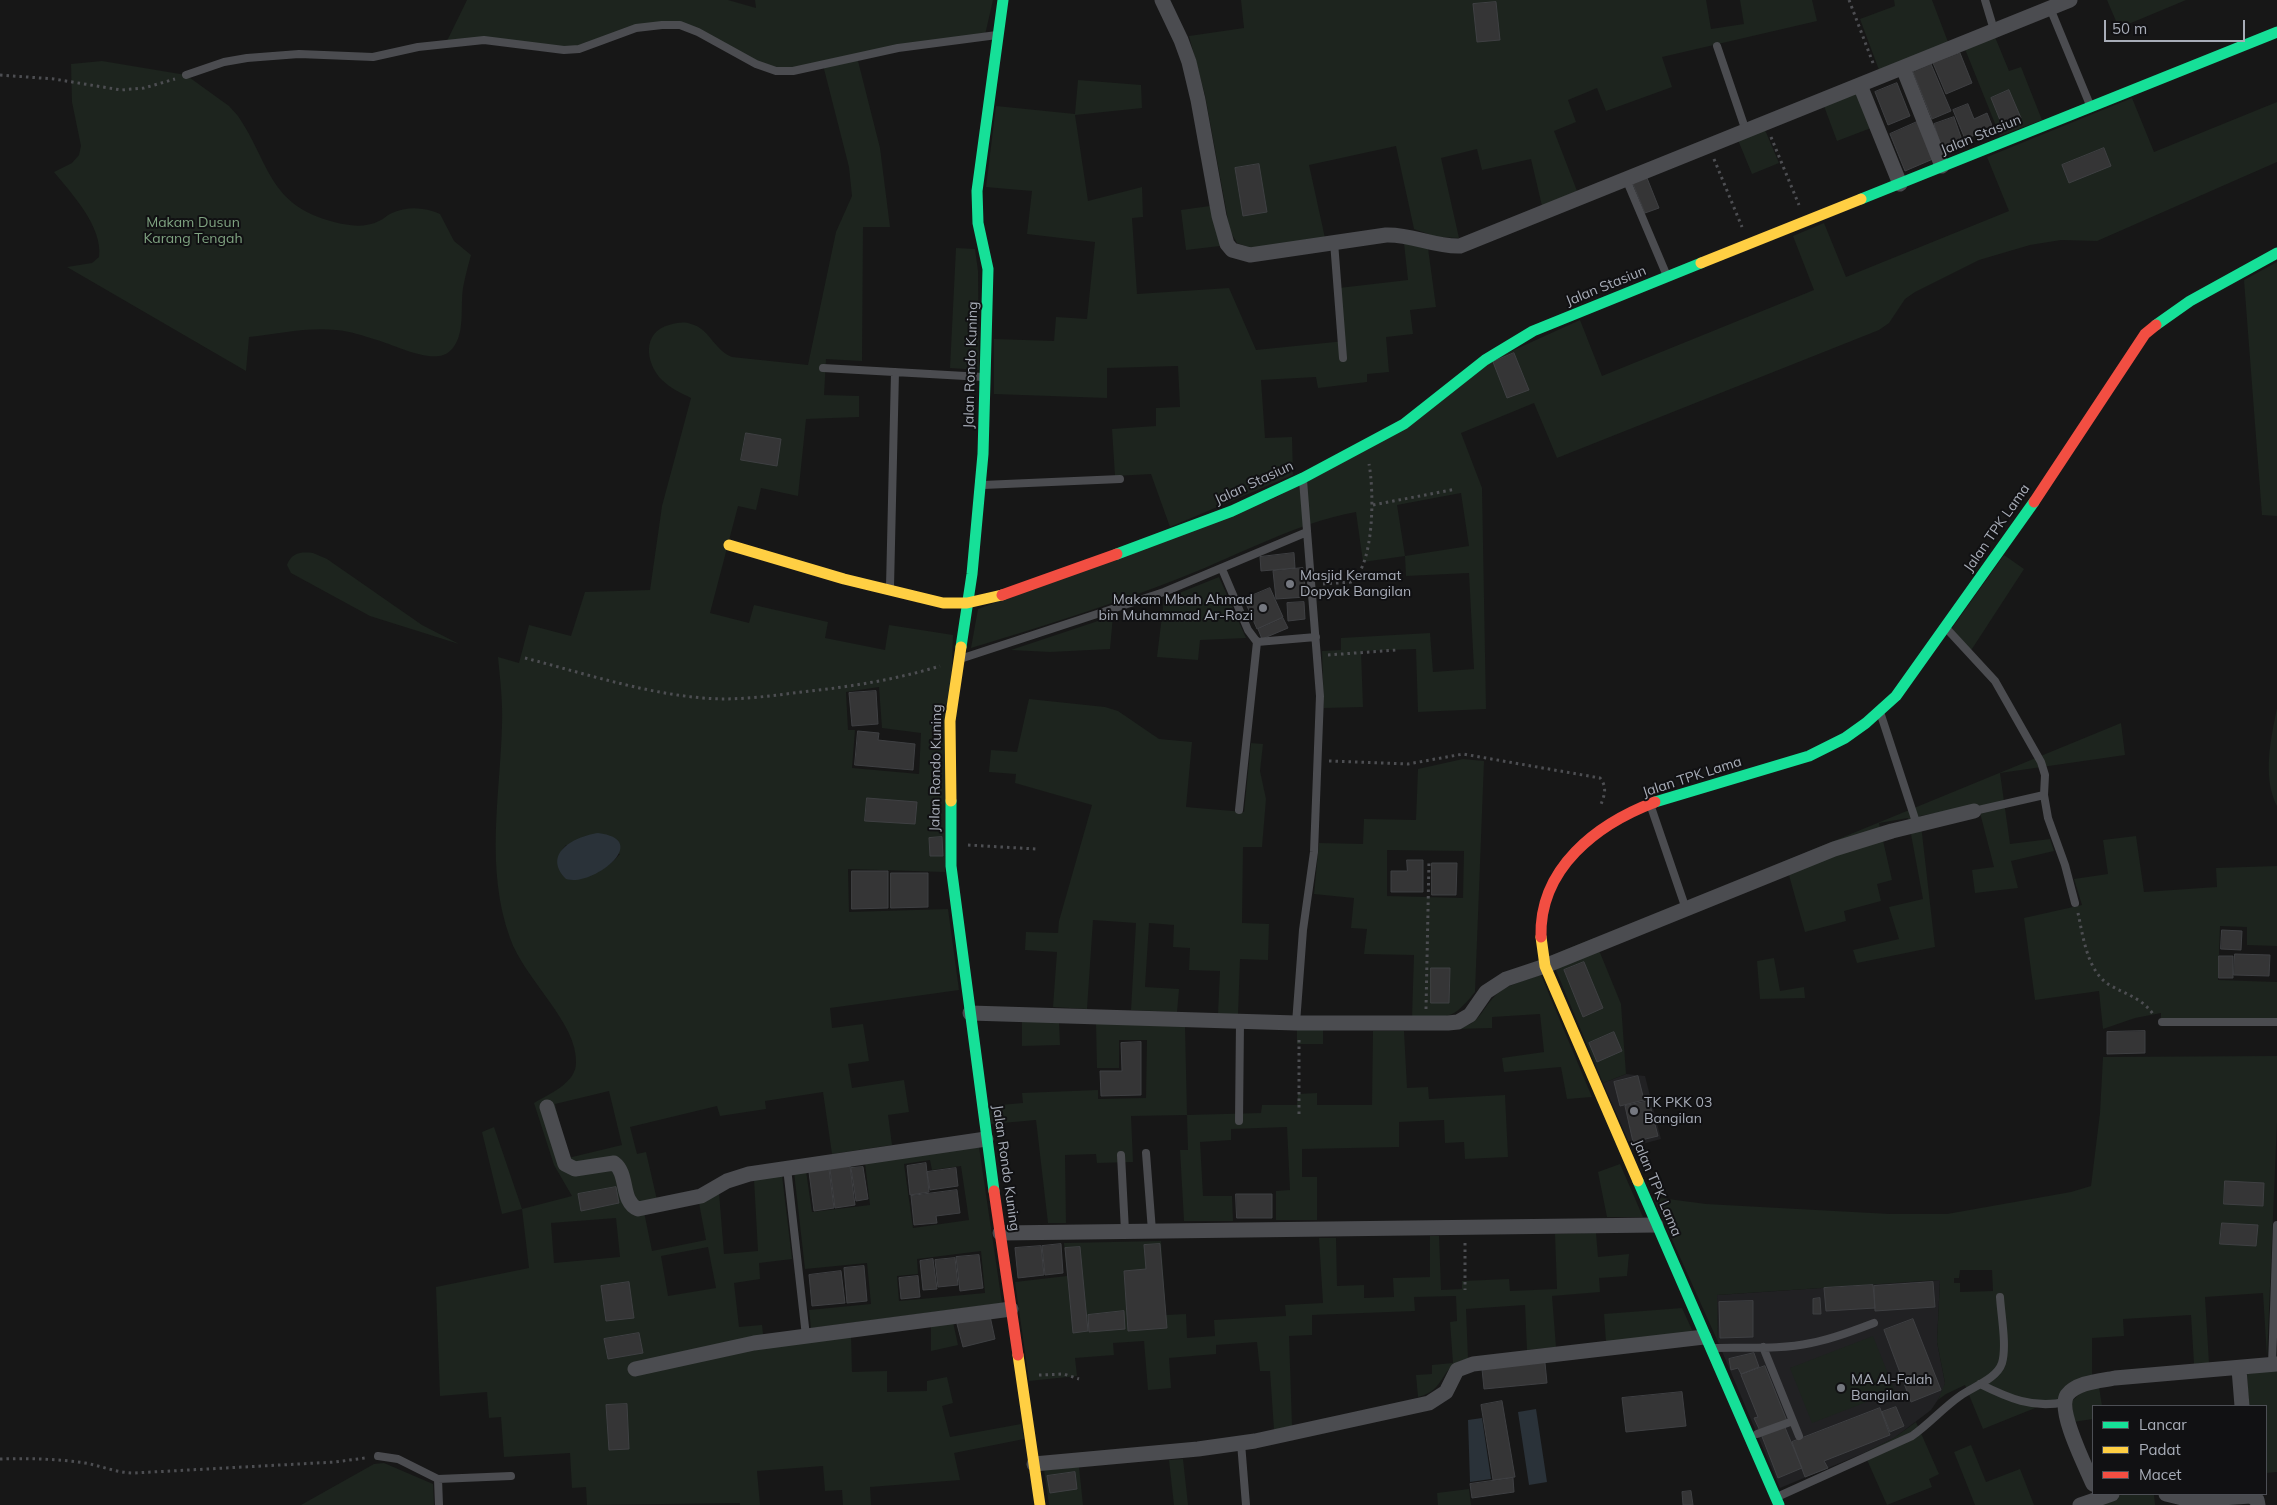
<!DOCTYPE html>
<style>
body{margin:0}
#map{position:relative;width:2277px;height:1505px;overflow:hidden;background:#171717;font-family:Mulish,sans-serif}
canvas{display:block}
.legend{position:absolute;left:2092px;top:1405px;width:175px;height:90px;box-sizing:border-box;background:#111113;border:1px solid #4d4f55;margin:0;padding:6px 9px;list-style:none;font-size:15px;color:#a8adb8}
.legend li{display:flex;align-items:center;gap:10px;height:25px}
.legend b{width:25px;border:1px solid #4d4f55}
.scale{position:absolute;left:2104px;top:20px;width:141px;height:22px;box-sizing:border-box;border:2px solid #a8adb8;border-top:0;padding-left:6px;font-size:15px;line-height:18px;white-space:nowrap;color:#a8adb8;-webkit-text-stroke:4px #111113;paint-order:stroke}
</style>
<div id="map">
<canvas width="2277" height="1505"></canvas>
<ul class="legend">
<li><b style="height:6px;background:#16e098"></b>Lancar</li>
<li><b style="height:6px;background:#ffcf43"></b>Padat</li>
<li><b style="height:6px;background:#f24e42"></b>Macet</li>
</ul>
<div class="scale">50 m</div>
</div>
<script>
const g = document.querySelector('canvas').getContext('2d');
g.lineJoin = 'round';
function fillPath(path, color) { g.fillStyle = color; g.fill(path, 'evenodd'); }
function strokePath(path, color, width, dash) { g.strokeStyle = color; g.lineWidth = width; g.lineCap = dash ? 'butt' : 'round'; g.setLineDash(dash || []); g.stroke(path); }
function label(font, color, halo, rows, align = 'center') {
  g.font = font + ' Mulish,sans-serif'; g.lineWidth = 4; g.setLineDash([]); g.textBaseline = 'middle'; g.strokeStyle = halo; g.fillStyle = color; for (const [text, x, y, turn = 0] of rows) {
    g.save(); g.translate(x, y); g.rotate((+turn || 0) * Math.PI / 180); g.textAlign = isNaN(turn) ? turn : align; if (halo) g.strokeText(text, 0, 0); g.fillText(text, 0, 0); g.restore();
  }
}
fillPath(new Path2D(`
 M1626,1074L1645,1076L1661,1139L1631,1147L1603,1083Z
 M1940,1280L1937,1342L1945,1383L1943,1392L1931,1410L1894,1438L1864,1453L1780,1488L1718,1342L1717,1295Z`), '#212123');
fillPath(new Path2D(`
 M467,0H728L756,8L755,0H993L985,35L857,57L880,148L890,227H863L862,361L826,359L824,395L859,396V417L806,419L798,496L761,488L756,510L738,506L710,613L749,623L754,605L828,622L825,638L885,650L889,625L953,635L945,872L848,869L849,912L948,909L959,990L830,1008L832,1028L863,1024L869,1061L848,1064L852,1088L904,1080L909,1112L888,1115L892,1145L832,1154L823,1092L765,1101L766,1109L720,1116L717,1106L630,1127L637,1154L646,1152L657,1200L642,1202L652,1251L706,1240L699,1203L719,1193L724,1254L758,1251L754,1179L782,1175L792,1259L759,1263L760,1279L734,1283L739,1327L762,1325L763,1334L851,1335L852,1372L887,1371V1392L927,1391V1381L947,1377L953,1403L942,1406L950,1437L1021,1424L1024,1439L954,1453L960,1480L870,1487L871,1505H843L842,1490L825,1491L823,1466L757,1471L760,1505H740V1503L587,1505L586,1487L572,1488L570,1453L504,1457L501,1417L489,1418L487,1392L440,1396L436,1287L529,1268L522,1209L502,1214L482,1132L494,1127L522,1209L572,1196L554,1165L534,1103C549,1094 576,1083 576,1063C578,1023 524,979 510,938C485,868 500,797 502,725C503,702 500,679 498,657L519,663L529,625L571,636L585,592L650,590L662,506L691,398C681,393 670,388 662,380C645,363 642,332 669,325C676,323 684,321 691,324C709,328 714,350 732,357L808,365L836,232L852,196L849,167L823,65L776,71L680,25H649L579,49L499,41L445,45ZM879,687L882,728L921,733L919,774L852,768L855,730H848L846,692ZM566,845L620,854C607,870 590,876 570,880C557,871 555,857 566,845ZM609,1091L622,1145L568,1158L555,1104ZM616,1218L620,1257L554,1263L551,1223ZM708,1247L716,1288L668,1296L661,1256Z
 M1241,0H1706L1711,29L1744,24L1740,0H1812L1817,21L1662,57L1672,87L1606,111L1597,88L1568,100L1576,122L1554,131L1577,191L1542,206L1531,159L1482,170L1477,149L1441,158L1459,238L1437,237L1414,229L1396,146L1309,165L1325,238L1251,248L1237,243L1230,231L1205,95L1189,36L1244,28Z
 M1894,0H1932L1948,42L1879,70L1860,19L1895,6Z
 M2107,0H2186L2119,28Z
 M1995,37L2009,71L2021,67L2042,120L2000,136L1965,49Z
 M102,61L186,75L229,106L238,116C270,163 268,205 334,222C349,226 365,228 379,221C384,219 387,215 392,213C407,206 425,207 440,214L454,241L471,255C468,266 465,277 463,288C460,307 466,337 450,351C435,366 395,345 377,340C364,336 350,331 336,330C308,327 277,334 249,337L246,371L67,267L92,263L99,257C103,227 72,194 54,172L72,163L79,155L81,146L72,102L71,64Z
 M1078,80L1141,85L1142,108L1075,115L1088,201L1142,187L1143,217L1132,218L1137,294L1229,288L1256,350L1345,341L1339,288L1408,280L1404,243L1428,248L1436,307L1410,310L1413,334L1386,337L1389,372L1367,374V382L1318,388L1316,377L1261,380L1265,438L1292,437L1293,475L1170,527L1151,474L1115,476L1112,429L1156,426V408L1180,407L1178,366L1107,368V398L994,394V339L1054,341L1056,317L1087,319L1095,242L1027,234L1032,191L986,187L996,106L1075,114Z
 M1856,92L1871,128L1837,141L1824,106Z
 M2132,98L2154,152L2277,102V162L2097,241L2061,240L2030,245L1979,260L1915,292L1905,299L1889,323L1879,330L1557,458L1534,403L1461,433L1482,488L1486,709L1418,712L1416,649L1361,651L1363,707L1324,708L1322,651L1341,650V638L1430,633L1433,672L1474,669L1469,573L1406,576L1405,556L1363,562L1356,512C1296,523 1241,554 1185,576C1115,604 1043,626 971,648L978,609L1277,497L1503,355L1580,320L1602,376L1814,290L1793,236L1824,223L1846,277L2009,211L1987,157ZM1461,493L1469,546L1405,556L1397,505Z
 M1765,130L1779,163L1752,174L1738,140Z
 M1210,206L1220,246L1186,250L1181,210Z
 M956,248L975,249L978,271L979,370L950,368Z
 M2277,262V516L2262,515L2244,280Z
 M313,553L327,559L422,625L459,644L370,616L291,573L287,565C292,552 301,552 313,553Z
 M2004,555L2024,569L1970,652L1950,631Z
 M1219,577L1246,638L1200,640L1198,660L1157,657L1164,599Z
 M1113,616L1110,649L1050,652L1011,650Z
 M1029,699L1105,707L1118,711L1159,739L1192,742L1186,807L1244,812L1251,743L1263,744L1260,771L1266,799L1262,847H1243L1242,923L1269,924L1268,960L1240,959L1238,1015L1218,1014L1220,971L1189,970L1190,948L1173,947L1174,925L1149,923L1145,987L1179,989L1177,1012L1131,1010L1136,923L1093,920L1087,1009L1053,1007L1057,952L1025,950L1026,932L1058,933L1059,921L1092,805L1015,783L1016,774L989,772L991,750L1017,752Z
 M2277,708V806C2262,777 2271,738 2277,708Z
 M2121,723L2125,755L2000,773L2010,844L2050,839L2054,851L2011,861L2018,888L1975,893L1972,870L1994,867L1978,805L1920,816L1935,947L1857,963L1853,950L1899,939L1889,907L1923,899L1908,818L1879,823L1892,880L1877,884L1881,901L1844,911L1846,921L1805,932L1785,861Z
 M1463,759L1484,761L1475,992C1451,1022 1448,1016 1412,1018L1414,955L1364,954L1367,929L1351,928L1354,898L1314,894L1319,843L1363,844L1364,819L1416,820L1418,769ZM1387,850L1464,851L1463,898L1387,896Z
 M2136,836L2144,892L2217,887L2216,868L2277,866V946L2247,945V927L2220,926L2218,980L2277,982V1026H2161V1013L2135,1018L2103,1029L2099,991L2035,1000L2024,918L2082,905L2074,879L2108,874L2103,840Z
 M1594,938L1621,1004L1626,1074L1603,1083L1550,956Z
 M1774,958L1780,991L1804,987L1805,998L1760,999L1757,961Z
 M1541,975L1592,1097L1567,1099L1561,1067L1504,1072L1502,1058L1544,1052L1540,1014L1492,1017V1028L1454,1029C1482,1025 1480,1009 1498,993C1509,984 1527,980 1541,975Z
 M1022,1021L1059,1022L1060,1045L1022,1046Z
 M1096,1023L1185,1026L1187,1115L1261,1113L1262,1105H1297L1298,1094L1317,1093V1105H1372L1373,1031H1404L1407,1088L1428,1087L1429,1099L1505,1095L1508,1157L1465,1159L1464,1142L1445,1143L1444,1120L1399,1122V1147L1302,1149V1177H1317V1220H1276V1191L1290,1190L1287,1127L1231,1129V1140L1200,1142L1203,1196H1232L1233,1221H1184L1180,1150H1188L1187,1115L1131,1116L1133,1162L1097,1163L1096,1154L1065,1155L1066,1223H1048L1036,1120L991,1124L989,1106L1023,1103L1022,1093L1098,1090V1099L1146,1098L1147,1040H1119V1068H1097Z
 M1297,1029L1323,1030V1044H1297Z
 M2277,1056V1122L2267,1357L2263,1293L2205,1297L2209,1363L2194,1364L2191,1315L2123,1319L2124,1336L2092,1338V1375L2069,1383L2060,1398L1983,1429L1965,1385L1946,1394L1938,1400L1945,1383L1937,1342L1940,1280L1717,1295L1718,1342L1653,1197L1706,1204L1890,1214H1947L2071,1192L2091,1186L2100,1113L2103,1057ZM1960,1270H1992L1993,1291L1960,1292V1283H1954V1278H1959Z
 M979,1147L1002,1303L811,1328L809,1310L871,1304L867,1263L805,1269L794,1172L806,1171L812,1212L870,1205L865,1163ZM930,1160L932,1170L961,1166L969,1220L913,1228L904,1164ZM981,1251L985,1293L899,1301L897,1276L918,1274L917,1259Z
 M1620,1164L1643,1217H1607L1598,1172Z
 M1596,1233L1598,1257L1629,1254L1627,1276L1599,1278L1600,1292L1552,1296L1556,1347L1527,1350L1525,1305L1466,1309L1468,1359C1438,1365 1448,1390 1418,1397L1416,1375L1432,1374V1365L1453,1363L1450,1322L1457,1321L1456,1296L1414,1297L1415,1311L1312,1315V1335L1289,1336L1292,1426L1274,1430L1270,1371H1260L1257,1342L1216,1345V1354L1169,1358L1171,1388L1148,1390L1144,1341L1113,1343L1114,1355L1075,1358L1077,1376L1029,1381L1015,1282L1067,1276L1064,1243L1161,1241L1166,1315L1186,1314L1187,1338L1215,1336L1214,1320L1286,1316L1285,1305L1323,1303L1319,1238H1336L1337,1286L1364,1285V1298L1394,1297L1393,1278L1430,1277V1236H1439L1441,1290L1462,1289V1281L1509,1279L1510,1291L1557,1289L1555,1234Z
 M1682,1308L1693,1332L1606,1342L1604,1314Z
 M953,1322L958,1345L931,1351V1325Z
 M1873,1336L1895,1391L1812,1423L1790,1368Z
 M2277,1370V1472L2266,1473V1406H2249L2247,1374Z
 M2099,1387L2102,1406H2093V1419L2073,1422L2072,1401L2082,1392Z
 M1916,1422L1939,1474L1929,1479L1932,1487L1887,1505L1864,1453L1894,1438Z
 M1971,1445L1986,1482L2020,1469L2034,1505H1975L1954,1452Z
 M1183,1459L1188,1505H1174L1169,1460Z
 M384,1463L433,1484L434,1505H301L374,1464Z
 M1079,1467L1083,1505H1049L1044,1470Z
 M1469,1489L1471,1505H1438L1437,1493Z
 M2124,1494H2154L2155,1505H2095Z`), '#1d241e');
fillPath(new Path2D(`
 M598,833C654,840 591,888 566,879C541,853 576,836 598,833Z
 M1536,1409L1547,1482L1529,1485L1518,1412Z
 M1482,1418L1491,1479L1470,1482L1468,1420Z`), '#2a3239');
const building = new Path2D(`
 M1496,2L1500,40L1477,42L1473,4Z
 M1960,53L1972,83L1946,94L1933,63Z
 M1931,64L1951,111L1932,119L1913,72Z
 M1897,83L1910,116L1888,125L1875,92Z
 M2009,90L2021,118L2002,125L1991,98Z
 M1968,104L1974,119L1987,113L1993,128L1965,139L1953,110Z
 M1954,117L1962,140L1941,147L1934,124Z
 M1917,122L1933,159L1905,171L1890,134Z
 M2104,148L2111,166L2069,183L2062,165Z
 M1259,164L1267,212L1243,216L1235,168Z
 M1647,178L1659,208L1645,213L1633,184Z
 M1514,353L1529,390L1507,398L1493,362Z
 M746,433L781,439L777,466L741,460Z
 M1294,553L1295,568L1261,571L1260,557Z
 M1303,568L1306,597L1276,599L1273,571Z
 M1270,588L1283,617L1257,629L1244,599Z
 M1304,602L1305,619L1288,621L1287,603Z
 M1283,618L1288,628L1262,639L1258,629Z
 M876,691L878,724L852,726L849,693Z
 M858,731L879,733L878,740L915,744L913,770L855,765Z
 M867,798L917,802L915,824L865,821Z
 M942,837L943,856H930L929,838Z
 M1407,860H1423V892H1391V871H1407Z
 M1432,863H1457L1456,895H1432Z
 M852,871H888V908L852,909Z
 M891,873H928V907L891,908Z
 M2222,930L2242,931L2241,950L2221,949Z
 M2235,954L2270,955L2269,976L2234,975Z
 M2219,956H2233V978H2219Z
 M1584,962L1603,1008L1583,1017L1564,970Z
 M1431,968H1450L1449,1003H1431Z
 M2145,1031V1053L2107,1054V1032Z
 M1614,1032L1622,1051L1597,1062L1589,1043Z
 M1141,1042V1095L1101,1096L1100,1071H1122L1121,1043Z
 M1638,1076L1644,1100L1620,1106L1614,1082Z
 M1649,1101L1658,1136L1633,1142L1625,1106Z
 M926,1163L929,1192L910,1195L907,1166Z
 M850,1166L855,1205L835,1208L830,1169Z
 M863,1167L868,1199L856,1201L851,1168Z
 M956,1168L958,1186L930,1190L927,1172Z
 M829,1169L834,1208L814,1211L809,1172Z
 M2225,1181L2264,1183L2263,1206L2224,1204Z
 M616,1187L619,1203L581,1211L578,1194Z
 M957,1190L960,1213L936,1216L937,1223L914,1225L911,1196Z
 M1236,1194H1272V1218H1237Z
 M2222,1223L2258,1225L2256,1246L2220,1244Z
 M1061,1244L1063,1273L1045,1275L1042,1246Z
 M1160,1244L1167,1328L1128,1331L1124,1271L1146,1269L1144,1245Z
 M1041,1246L1044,1275L1018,1278L1015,1248Z
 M1080,1247L1088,1331L1073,1333L1065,1248Z
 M979,1255L983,1288L960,1291L956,1257Z
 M955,1258L958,1285L938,1287L935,1260Z
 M933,1259L937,1289L923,1290L920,1261Z
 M864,1266L867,1301L847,1303L844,1268Z
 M841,1271L845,1303L812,1306L809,1275Z
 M918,1276L920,1297L901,1299L899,1278Z
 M629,1282L634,1318L606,1321L601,1286Z
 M1933,1282L1935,1307L1875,1311L1874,1286Z
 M1873,1285L1875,1308L1826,1311L1824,1288Z
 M1820,1298L1821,1314H1813V1299Z
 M1753,1301V1337L1720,1338L1719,1302Z
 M1124,1311L1125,1329L1089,1332L1088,1315Z
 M990,1316L995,1339L963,1347L957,1324Z
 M1913,1319L1941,1390L1911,1402L1884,1330Z
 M639,1333L643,1353L608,1359L604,1339Z
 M1754,1353L1759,1367L1741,1374L1738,1368L1731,1370L1729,1359Z
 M1545,1363L1547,1383L1484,1389L1482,1369Z
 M1765,1366L1787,1421L1760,1431L1754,1418L1758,1417L1741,1375Z
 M1682,1392L1686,1426L1626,1432L1622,1398Z
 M1502,1401L1515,1477L1493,1480L1481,1405Z
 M627,1404L629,1449L609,1450L606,1405Z
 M1896,1407L1904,1426L1890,1432L1882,1412Z
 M1880,1408L1890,1435L1824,1461L1828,1468L1805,1477L1792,1442Z
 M1784,1425L1802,1468L1778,1478L1761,1434Z
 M1075,1472L1077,1489L1050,1493L1047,1476Z
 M1513,1478L1514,1492L1472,1498L1470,1484Z
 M1691,1491L1693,1505H1683L1682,1492Z`);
fillPath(building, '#353536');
strokePath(building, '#3f4043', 1);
strokePath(new Path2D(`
 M1849,0L1873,63
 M0,75L54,79L121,90L144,88L175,79
 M1771,137L1799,205
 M1714,159L1742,227
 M1373,505L1456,489
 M1323,584L1351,582C1375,565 1374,490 1369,464
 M1328,655L1397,650
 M525,658C583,673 643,693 703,698C736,701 769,696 802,692C848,687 895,680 940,666
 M1329,761L1408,764L1463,754L1600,778C1608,788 1604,796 1600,807
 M968,845L1037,849
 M2078,913C2083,936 2087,970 2108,984C2124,994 2141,997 2153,1014
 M1426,1009L1429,860
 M1299,1114V1039
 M1465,1243V1290
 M1039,1375L1064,1374L1079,1379
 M0,1459C28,1458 58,1459 85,1463C102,1466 117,1473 134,1473L335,1462L365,1458`), '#4d4e52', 3, [2.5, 4]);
strokePath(new Path2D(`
 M1985,0L1994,30
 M2050,8L2090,105
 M1717,46L1746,131
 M186,75L224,62L247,58L299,54L373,57L418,47L484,40L564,50L579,49L636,28L662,25H680L698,32L756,64L776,71H793L898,48L997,35
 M1626,179L1667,276
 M1334,242L1343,358
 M823,368L983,377
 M983,485L1120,479
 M1222,569L1248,630L1257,642L1316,637
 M890,587L895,372
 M1947,629L1995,681L2041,762L2045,775L2044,795L2048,818L2065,865L2075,903
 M963,658L1164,592L1307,532
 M1881,715L1917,825
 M1650,804L1686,909
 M1239,810L1257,642
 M1974,811L2044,795
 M2162,1022H2277
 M1296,1023L1303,930L1314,852L1320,696L1303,480
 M1239,1121L1240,1022
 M1146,1153L1152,1231
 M1121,1155L1125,1231
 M787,1168L806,1336
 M1763,1347L1799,1436
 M1714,1348C1746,1347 1779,1350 1811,1343C1833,1339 1853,1331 1874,1323
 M2272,1365L2277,1225
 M1980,1384C2008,1398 2033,1409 2065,1402
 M1757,1434L1793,1421
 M1241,1443L1246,1505
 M378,1456L398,1459L438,1479L511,1476
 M438,1479L439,1505
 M1777,1497L1912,1436C1929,1424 1943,1408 1960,1396C1972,1387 1997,1379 2002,1363C2007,1346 2001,1315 2000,1297`), '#4b4c50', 8);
strokePath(new Path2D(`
 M1162,0L1181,40L1189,62L1198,100L1219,216L1227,244L1232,250L1250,255L1386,235C1412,234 1434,247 1460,246L2070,0
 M1903,68L1942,166
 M1860,85L1900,184
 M970,1013L1296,1023H1448L1458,1022L1470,1015L1486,992L1506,979L1545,966L1834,849L1892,831L1974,811
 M547,1107L565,1164L575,1169L614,1163C629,1174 620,1201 638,1209L701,1196L727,1181L749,1174L986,1139
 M1000,1233L1656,1225
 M635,1369L754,1343L1011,1309
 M2239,1369L2242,1406
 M1034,1464L1198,1449L1255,1441L1429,1403L1446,1392L1457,1370L1473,1364L1704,1337
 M2093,1484C2086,1467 2057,1411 2067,1395C2077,1382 2100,1381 2115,1378L2277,1364
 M2166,1494L2191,1500L2251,1496L2257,1500L2258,1505
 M2080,1505L2112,1494`), '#4b4c50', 15);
strokePath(new Path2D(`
 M1861,199L2277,32
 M2156,325L2190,301L2277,253
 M1117,554L1232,511L1303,478L1404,424L1485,360L1533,331L1701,263
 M961,647L972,574L983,454L988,269L978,223L977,191L1003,0
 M951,801V866L994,1191
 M1655,802L1809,756L1845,738L1866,723L1896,696L2034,502
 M1638,1181L1779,1505`), '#16e098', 11);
strokePath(new Path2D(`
 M1701,263L1861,199
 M729,545L844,579L943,603H967L1002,595
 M951,801L950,721L961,647
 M1541,937L1545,966L1638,1181
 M1018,1355L1040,1505`), '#ffcf43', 11);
strokePath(new Path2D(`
 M2034,502L2145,334L2156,325
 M1002,595L1117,554
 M1541,937C1539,868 1597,824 1655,802
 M994,1191L1018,1355`), '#f24e42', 11);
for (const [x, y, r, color] of [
 [1290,584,5,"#757880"],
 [1263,608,5,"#757880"],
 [1634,1111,5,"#757880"],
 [1841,1388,5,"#757880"]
]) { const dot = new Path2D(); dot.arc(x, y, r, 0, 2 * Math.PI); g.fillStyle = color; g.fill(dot); strokePath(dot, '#111113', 2); }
label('14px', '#a8adb8', '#111113', [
 ["Jalan Stasiun",1981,135,-22],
 ["Jalan Stasiun",1606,286,-22],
 ["Jalan Rondo Kuning",971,365,-88],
 ["Jalan Stasiun",1254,483,-25],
 ["Jalan TPK Lama",1997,528,-55],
 ["Jalan Rondo Kuning",936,768,-89],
 ["Jalan TPK Lama",1692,777,-18],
 ["Jalan Rondo Kuning",1006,1168,82],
 ["Jalan TPK Lama",1657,1188,67]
]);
label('14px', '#7fa381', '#111113', [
 ["Makam Dusun",193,223],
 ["Karang Tengah",193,239]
]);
label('14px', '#a8adb8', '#111113', [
 ["Masjid Keramat",1300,576],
 ["Dopyak Bangilan",1300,592],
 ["Makam Mbah Ahmad",1253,600,"right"],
 ["bin Muhammad Ar-Rozi",1253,616,"right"],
 ["TK PKK 03",1644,1103],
 ["Bangilan",1644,1119],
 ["MA Al-Falah",1851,1380],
 ["Bangilan",1851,1396]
], 'left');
</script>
